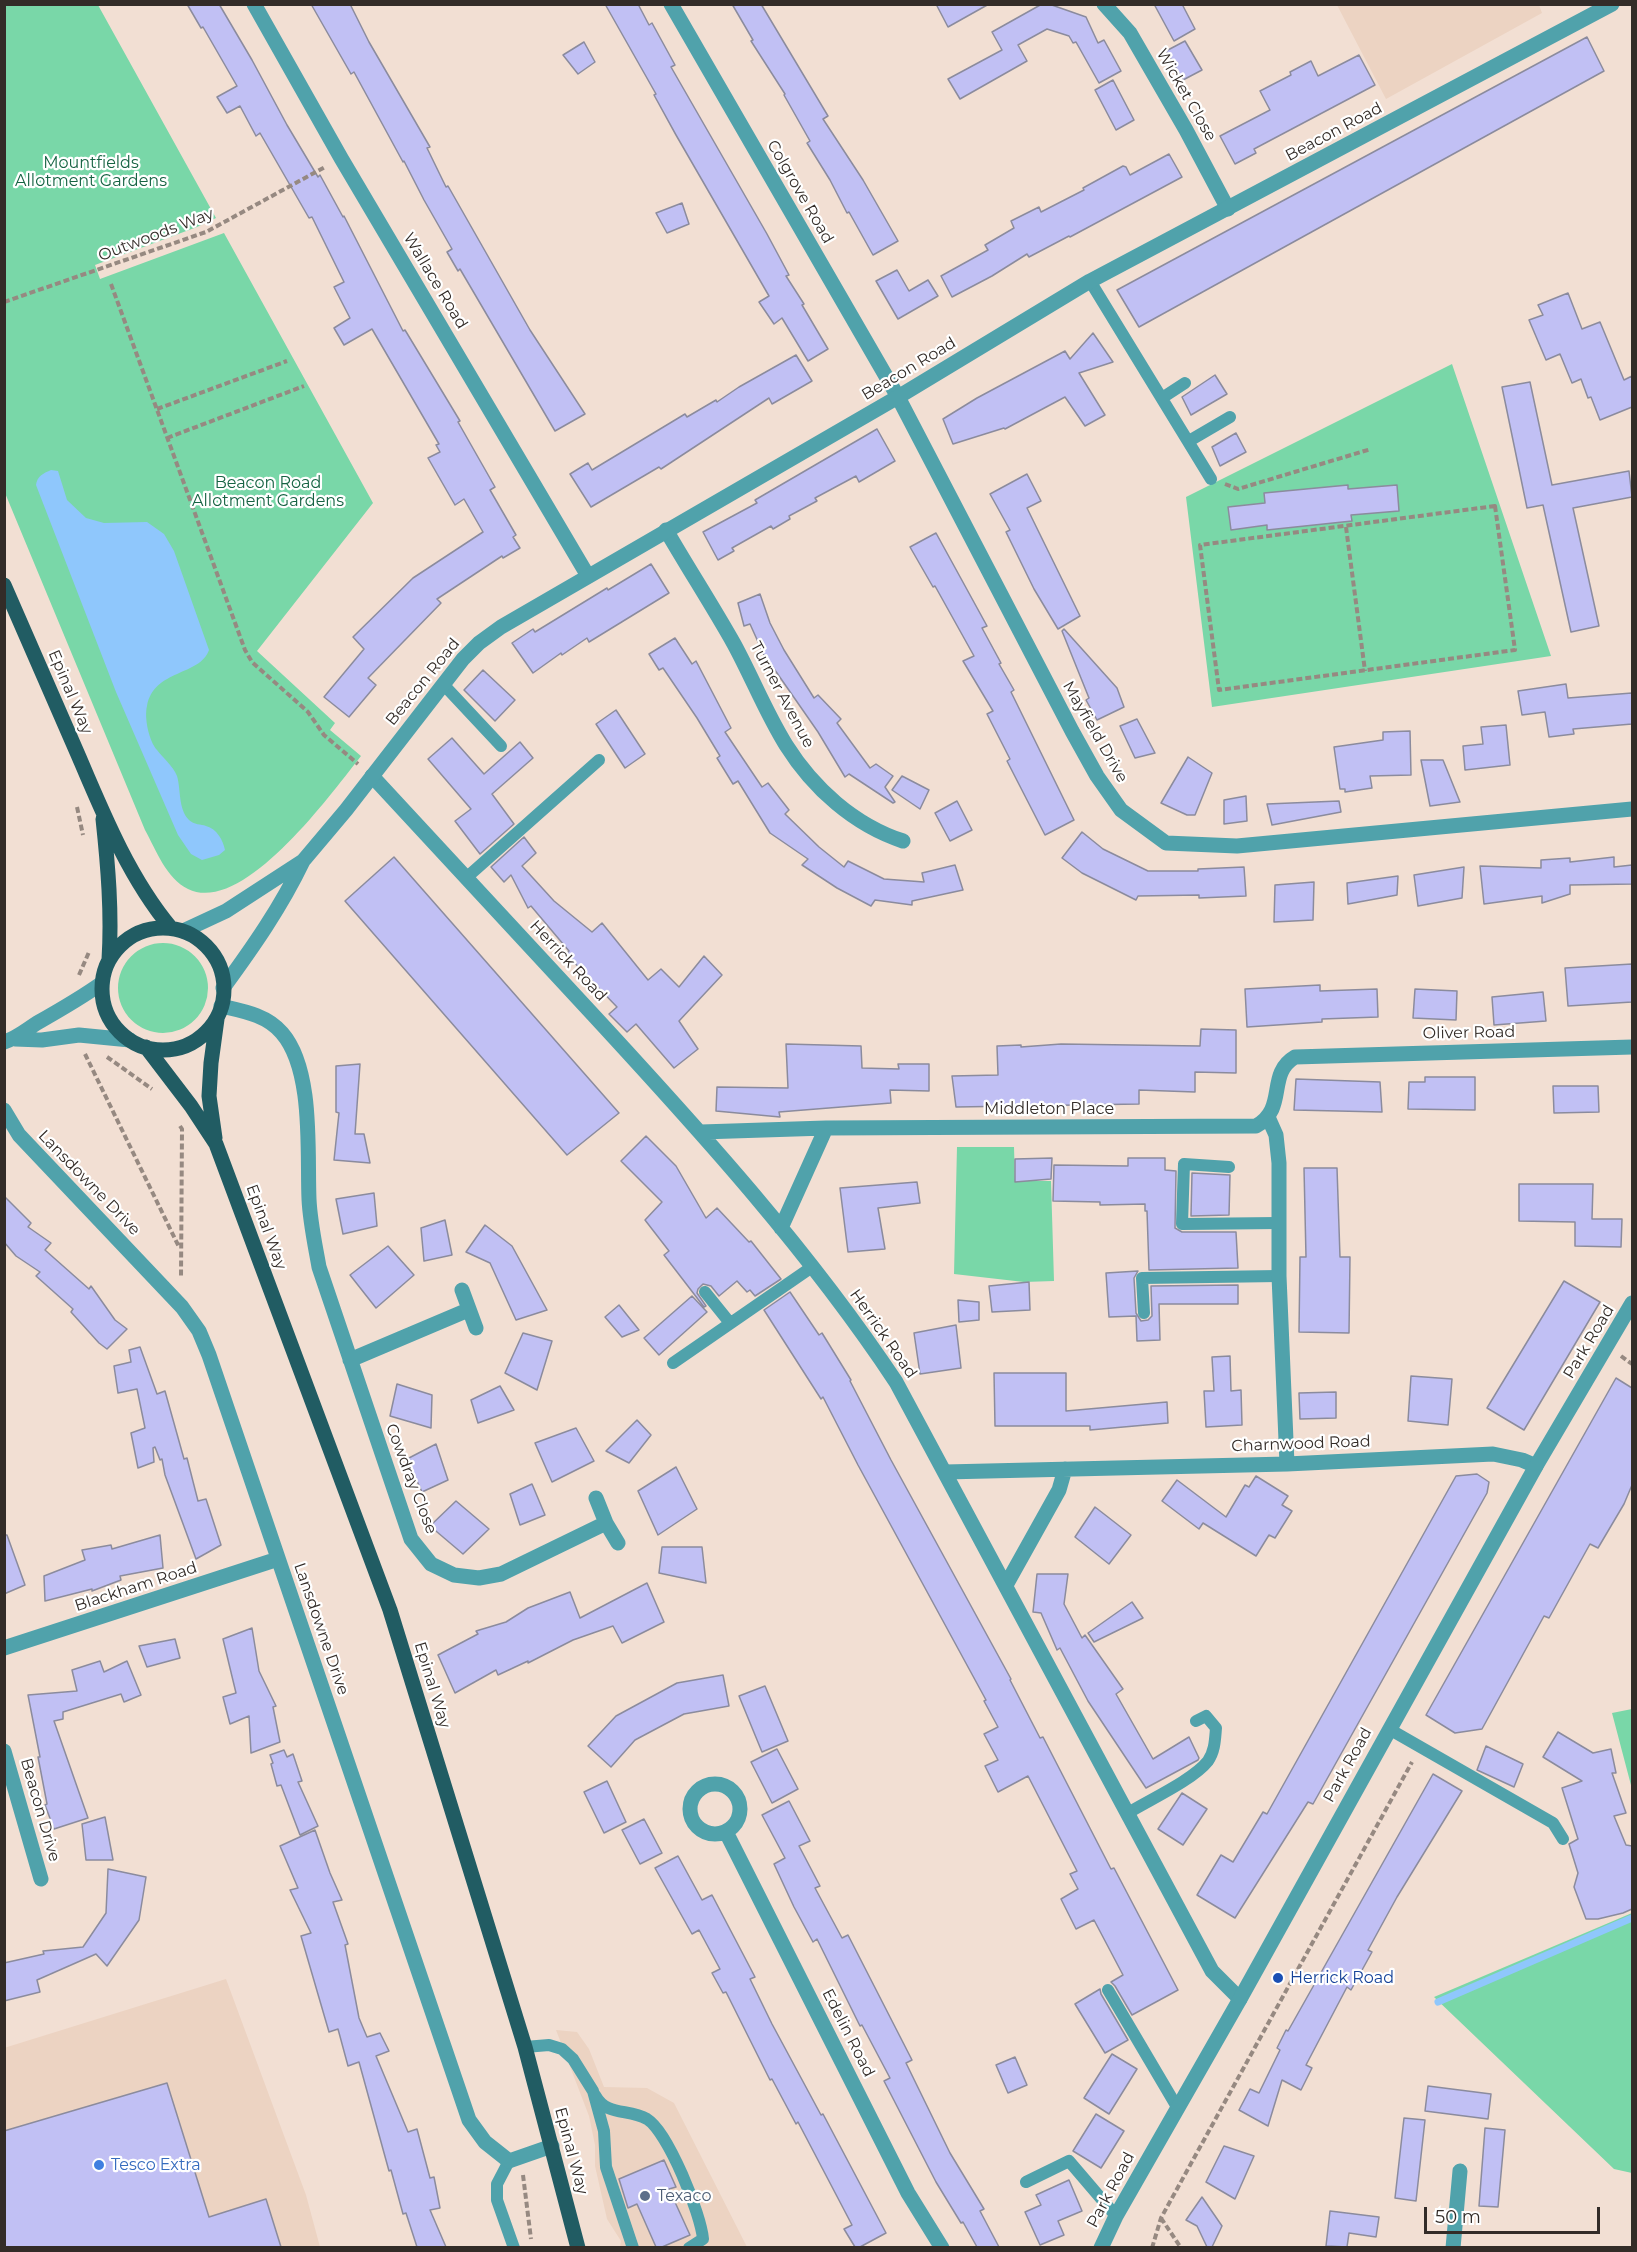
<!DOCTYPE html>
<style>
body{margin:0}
#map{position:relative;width:1637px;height:2252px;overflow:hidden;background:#f2dfd3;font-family:Montserrat,sans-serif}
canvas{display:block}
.frame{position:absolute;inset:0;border:6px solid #332c28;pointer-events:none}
.scale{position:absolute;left:1424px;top:2207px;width:176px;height:27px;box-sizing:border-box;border:3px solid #332c28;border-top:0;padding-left:8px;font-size:18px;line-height:21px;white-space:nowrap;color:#332c28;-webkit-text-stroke:4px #fff;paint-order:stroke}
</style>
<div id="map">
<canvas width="1637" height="2252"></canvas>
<div class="frame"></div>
<div class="scale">50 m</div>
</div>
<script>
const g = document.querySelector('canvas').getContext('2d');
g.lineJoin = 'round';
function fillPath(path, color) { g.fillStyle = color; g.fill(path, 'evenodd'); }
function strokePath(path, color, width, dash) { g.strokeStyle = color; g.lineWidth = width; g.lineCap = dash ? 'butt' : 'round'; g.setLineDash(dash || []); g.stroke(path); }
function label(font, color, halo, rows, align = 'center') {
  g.font = font + ' Montserrat,sans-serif'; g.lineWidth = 4.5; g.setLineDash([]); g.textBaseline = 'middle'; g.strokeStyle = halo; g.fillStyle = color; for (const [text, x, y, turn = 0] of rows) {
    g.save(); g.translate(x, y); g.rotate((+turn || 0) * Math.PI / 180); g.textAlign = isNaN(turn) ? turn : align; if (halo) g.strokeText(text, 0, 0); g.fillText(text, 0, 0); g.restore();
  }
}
fillPath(new Path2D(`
 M1539,5L1542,13L1386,99L1337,5Z
 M226,1979L306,2195L320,2247H5L4,2048Z
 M556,2030L577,2032L589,2049L604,2087L647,2088L674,2103L747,2247H620L621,2241L607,2219L595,2166V2145L589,2116Z`), '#ecd3c2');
fillPath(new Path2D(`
 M4,5H98L216,218L197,227L95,265L100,279L224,233L373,503L257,651L335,723L330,730L361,756C331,794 243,916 188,889C166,878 156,850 145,830L5,493Z
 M1452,364L1551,656L1212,707L1186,497Z
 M118 988a45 45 0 1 1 90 0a45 45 0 1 1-90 0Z
 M957,1147H1014L1015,1181H1051L1054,1281L1024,1282L954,1274Z
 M1632,1709V1789L1612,1713Z
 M1632,1913V2173L1614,2169L1434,1997Z`), '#79d7a8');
fillPath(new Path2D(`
 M51,470L58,471L67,500L86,518L104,523L147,522L164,534L174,551L209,650C200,676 154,669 147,706C144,718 149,741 157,750C163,758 173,766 177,776C181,789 178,809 189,820C194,825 201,824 206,826C217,829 223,840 225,850L219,855L202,860L191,854L178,835L116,692L36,485C37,476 44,473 51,470Z`), '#8fc7fc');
strokePath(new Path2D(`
 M1438,2002L1632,1918`), '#8fc7fc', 7);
const building = new Path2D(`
 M187,4H219L252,60L287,125L318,177L320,175L343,217L344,216L403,331L405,330L460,421L458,422L495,487L490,490L516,535L513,537L520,548L503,558L502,556L437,599L441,603L368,678L376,685L349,717L324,697L364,649L353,637L413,578L483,532L464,499L455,505L428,458L440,452L436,445L439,444L372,329L344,345L334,328L350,318L334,287L344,282L312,217L309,218L260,133L256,136L240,106L227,113L217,97L237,86L203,27L201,28Z
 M311,4H350L369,42L430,147L427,148L446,187L448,186L530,330L585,414L555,431L460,269L458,271L447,252L452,249L424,200L404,161L403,162L354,72L351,74Z
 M605,4H638L649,25L652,23L675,65L671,67L767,234L789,275L786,276L804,304L802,305L828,349L808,361L782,318L774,324L759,302L769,296L676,135L654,95L656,94Z
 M732,4H761L828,116L823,119L863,180L898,241L873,255L849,212L847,213L830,180L807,143L810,141L784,95L785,94L751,41L753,40Z
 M936,4H989L948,27Z
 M1042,4H1049L1086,17L1098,43L1104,40L1121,71L1099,83L1076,42L1073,43L1069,36L1047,29L1018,45L1027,61L960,99L948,79L1002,50L992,32Z
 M1154,4H1182L1195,29L1174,41Z
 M1587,37L1604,71L1139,327L1117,290Z
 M1185,41L1202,70L1183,80L1166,51Z
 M584,42L595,62L578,74L563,55Z
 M1359,55L1375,85L1254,149L1256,153L1235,164L1220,136L1270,110L1260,91L1291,75L1290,72L1311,61L1318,76Z
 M1113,80L1134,120L1116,130L1095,90Z
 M1169,154L1182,177L1070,237L1069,236L1029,257L1027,254L992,276L952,297L941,276L988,250L985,245L1014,228L1011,221L1039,207L1041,212L1084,190L1083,188L1123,166L1126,167L1130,175Z
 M682,203L689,224L667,233L656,213Z
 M897,270L909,291L928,280L938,296L898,319L876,281Z
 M1568,293L1582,329L1600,322L1624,380L1632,376V407L1600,420L1591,397L1588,398L1581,379L1572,383L1560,354L1546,360L1529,320L1543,315L1538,305Z
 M1093,333L1113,362L1079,373L1105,415L1085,426L1065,397L1005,429L1004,428L953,444L943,419L977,398L1065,351L1070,359Z
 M796,355L812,381L772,404L769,398L661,469L659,467L591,507L570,474L588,463L592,470L685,414L687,417L716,400L717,402L739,387Z
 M1215,375L1227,394L1191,415L1182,397Z
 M1530,382L1552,485L1629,471L1632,497L1573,508L1599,626L1571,632L1543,505L1527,508L1502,387Z
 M877,429L895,461L859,482L856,476L815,498L817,501L789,516L790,519L773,529L771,526L732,548L734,551L718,560L703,532L757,503L755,500Z
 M1236,433L1246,452L1220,466L1212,447Z
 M1027,474L1041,501L1027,508L1080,616L1058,629L1034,589L1006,532L1010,530L990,494Z
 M1348,485V489L1397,485L1399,511L1351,515L1352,521L1267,530V525L1231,530L1228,507L1265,503L1264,493Z
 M936,533L987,626L982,628L1001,663L999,664L1014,690L1011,692L1074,820L1045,835L1007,761L1010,759L987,714L993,711L963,661L974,656L935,586L933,587L910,547Z
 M651,564L669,593L589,642L587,638L562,655L561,653L533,673L512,643L533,629L535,632L607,588L608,590Z
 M760,594L770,623L784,650L814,698L818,695L841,719L837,723L870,768L876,764L893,776L885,787L895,802L893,803L849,774L845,777L818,732L770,663L768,664L750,624L744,626L738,603Z
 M1064,629L1117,688L1124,707L1097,720L1086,700L1089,698L1062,631Z
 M675,638L692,664L696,661L731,728L725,732L762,787L768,783L789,810L785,814L819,847L844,867L848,861L884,879L924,882L922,873L955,865L963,890L912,901V905L875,900L871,906L837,888L802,865L808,859L770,833L738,781L733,784L717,758L720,756L697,718L663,668L659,670L649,654Z
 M483,670L515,700L495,721L464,690Z
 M1566,684L1568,698L1632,693V724L1573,729L1574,734L1549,737L1545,712L1522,715L1518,691Z
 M616,710L645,754L625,768L596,724Z
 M1137,719L1155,753L1135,758L1120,726Z
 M1506,725L1510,765L1465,770L1463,746L1483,744L1481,727Z
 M1410,731L1411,775L1370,776L1372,788L1345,792V789H1340L1334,747L1383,740V732Z
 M452,738L484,774L520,742L533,758L492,794L514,824L480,854L455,821L471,809L428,759Z
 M1188,757L1212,773L1195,815H1187L1161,803Z
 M1421,760H1443L1460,802L1430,806Z
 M902,776L929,790L920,809L892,790Z
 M1246,796L1247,821L1224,824V800Z
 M957,801L972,830L950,841L935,813Z
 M1339,801L1341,812L1272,825L1267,804Z
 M1082,832L1103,849L1148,871H1198V869L1244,867L1246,896L1199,898V895L1138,896L1136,900L1082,873L1062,858Z
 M524,837L536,853L522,866L554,901L592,932L602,923L648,980L661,969L679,987L704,956L722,975L679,1021L698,1049L674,1068L636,1024L627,1032L609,1014L617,1007L566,954L569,951L531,906L528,908L511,875L504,882L491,867Z
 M394,857L619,1113L567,1155L345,901Z
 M1614,857V867L1632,865V884L1570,885V894L1542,903V896L1484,904L1480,866L1541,868V860L1570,858V862Z
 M1464,867L1462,898L1418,906L1414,875Z
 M1398,876L1397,895L1348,904L1347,883Z
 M1314,882L1313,920L1274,922L1275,885Z
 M1632,964V1002L1568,1006L1565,968Z
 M1320,985V991L1377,989L1378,1017L1322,1019V1022L1247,1027L1245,989Z
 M1415,989L1457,991L1456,1020L1413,1018Z
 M1543,992L1546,1021L1494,1025L1492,997Z
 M1201,1029L1236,1030V1073L1195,1072V1092L1139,1090V1104L956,1107L952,1076L998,1075L997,1046L1021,1045V1047L1061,1044L1200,1046Z
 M786,1044L861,1046L862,1068L899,1069L898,1064H929V1091L890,1090L891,1103L779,1112L780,1117L716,1111L717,1087L788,1088Z
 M360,1064L355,1134H364L370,1163L334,1160L339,1113L336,1112V1066Z
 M1425,1077H1475V1110L1408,1109L1409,1082H1425Z
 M1296,1079L1380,1082L1382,1112L1294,1110Z
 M1553,1086H1598L1599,1112L1554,1113Z
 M646,1136L676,1166L706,1218L717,1208L749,1242L751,1241L781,1279L755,1296L750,1290L747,1292L737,1281L719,1296L711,1286L703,1284L698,1289L697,1293L706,1306L704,1307L664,1255L669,1251L645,1220L662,1202L621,1161Z
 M1052,1158L1051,1179L1015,1182V1159Z
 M1128,1158H1165V1170L1176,1171L1175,1228L1182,1232H1236L1238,1268L1149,1270L1147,1211H1145V1204L1100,1205V1202L1053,1201L1054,1165L1128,1166Z
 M1304,1168H1337L1340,1257H1350L1349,1333L1299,1332L1300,1257H1306Z
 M1192,1173L1230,1175L1229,1215L1191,1216Z
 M917,1182L920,1203L878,1208L885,1249L848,1252L840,1188Z
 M1519,1184H1593L1592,1219H1622L1621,1247L1575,1246V1222L1519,1221Z
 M374,1193L377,1226L343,1234L336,1199Z
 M4,1196L31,1223L28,1227L51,1243L45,1250L89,1289L91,1286L115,1320L127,1329L107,1349L99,1343L71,1312L73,1309L36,1276L40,1272L16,1256L4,1242Z
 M445,1220L452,1255L424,1261L421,1228Z
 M485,1225L512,1246L547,1310L516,1320L490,1263L466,1252Z
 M388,1246L414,1275L376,1308L350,1275Z
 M1138,1271L1134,1278L1136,1313L1141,1321L1148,1320L1152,1316L1151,1286L1238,1285V1304H1159L1160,1340L1137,1341L1136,1316L1109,1317L1106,1273Z
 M1564,1281L1600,1302L1524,1430L1487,1408Z
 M1029,1282L1030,1310L992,1312L989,1286Z
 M790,1292L819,1335L822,1333L851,1380L850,1381L891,1460L1011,1679L1010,1680L1040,1738L1043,1737L1111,1869L1114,1868L1178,1990L1132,2015L1115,1986L1111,1982L1123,1975L1094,1920L1076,1929L1061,1899L1078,1889L1070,1874L1077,1871L1028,1776L998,1792L985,1766L998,1760L984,1734L998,1727L984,1701L986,1700L858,1465L823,1397L821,1399L764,1310Z
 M692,1296L707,1312L659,1355L644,1338Z
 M958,1300L979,1302V1320L959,1322Z
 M619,1305L639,1330L622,1337L605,1317Z
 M956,1325L961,1368L920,1374L914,1333Z
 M523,1333L552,1341L537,1390L505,1373Z
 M140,1347L157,1394L165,1391L184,1459L187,1458L198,1501L206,1499L221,1545L196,1559L165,1475L162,1459L160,1460L155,1447L153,1448L154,1462L138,1468L131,1433L145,1428L137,1389L118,1393L114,1366L131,1362L129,1350Z
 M1230,1356L1231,1391L1241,1390L1242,1425L1206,1427L1204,1391H1214L1212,1357Z
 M994,1373H1066V1411L1167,1402L1168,1423L1090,1430V1426H995Z
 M1411,1376L1452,1379L1448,1425L1408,1421Z
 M1616,1378L1632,1388V1485L1624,1504L1598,1548L1590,1544L1549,1618L1544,1616L1482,1729L1455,1733L1426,1715Z
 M397,1384L432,1395L431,1428L390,1416Z
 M500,1386L514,1410L478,1423L471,1400Z
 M1336,1392V1418L1300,1419L1299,1393Z
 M637,1420L651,1435L629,1463L606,1451Z
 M576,1428L594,1461L552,1482L535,1443Z
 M436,1444L448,1480L422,1492L407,1459Z
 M676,1467L697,1509L658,1535L638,1491Z
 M1477,1474L1489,1482L1487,1493L1313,1804L1308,1802L1235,1918L1197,1895L1221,1855L1233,1862L1263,1812L1267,1814L1456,1476Z
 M1256,1476L1288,1496L1282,1505L1292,1511L1275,1538L1269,1535L1256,1556L1203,1523L1199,1529L1162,1501L1177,1480L1226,1517L1245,1485L1249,1487Z
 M532,1484L545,1515L520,1525L510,1494Z
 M456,1501L489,1529L463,1554L430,1526Z
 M1095,1507L1131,1535L1109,1564L1075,1537Z
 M4,1535H7L25,1585L4,1594Z
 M160,1535L163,1568L120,1576L121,1580L92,1591V1589L45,1601L44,1576L85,1560L82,1550L111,1545L112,1549Z
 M662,1547H702L706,1583L659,1573Z
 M1037,1574H1068L1064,1604L1082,1638L1085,1635L1123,1689L1116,1694L1153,1759L1189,1737L1199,1758L1198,1760L1146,1788L1088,1701L1060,1648L1057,1650L1041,1613L1033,1612Z
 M647,1583L664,1622L622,1643L613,1626L573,1640L528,1663V1661L498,1675L496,1670L455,1693L438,1655L478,1634L476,1631L506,1622L528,1608L570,1592L580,1618Z
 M1132,1602L1143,1618L1094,1642L1088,1633Z
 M252,1628L259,1671L276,1706L273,1707L280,1742L251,1753L249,1716L230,1724L223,1697L236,1693L223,1639Z
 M175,1639L180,1658L147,1667L139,1646Z
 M100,1661L104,1672L127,1661L141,1695L124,1702L121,1694L63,1712V1719L54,1721L88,1818L54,1829L45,1805L47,1804L38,1757H40L28,1695L77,1691L72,1670Z
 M723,1675L729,1706L684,1714L635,1740L611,1767L588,1746L616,1716L677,1683Z
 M765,1686L788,1741L762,1752L739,1696Z
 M1558,1732L1593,1753L1611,1749L1616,1773H1612L1626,1813L1614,1816L1626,1845L1632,1846V1909L1623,1913L1598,1919H1586L1574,1887L1578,1873L1569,1844L1578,1839L1562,1788L1582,1781L1543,1757Z
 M1486,1746L1523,1764L1514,1787L1477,1770Z
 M777,1749L798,1789L772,1803L751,1762Z
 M284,1750L287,1757L293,1754L302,1781L298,1782L318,1826L300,1835L281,1785L277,1786L271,1764L273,1763L270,1755Z
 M1433,1774L1462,1791L1397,1897L1368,1950L1372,1952L1351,1990L1347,1987L1306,2065L1312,2068L1301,2090L1282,2080L1268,2126L1239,2110L1250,2089L1259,2093L1280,2050L1277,2048L1286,2030L1288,2031Z
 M607,1781L626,1822L604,1833L584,1792Z
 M1182,1793L1207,1809L1183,1845L1158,1829Z
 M789,1801L810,1841L799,1846L820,1886L815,1888L842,1938L848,1935L912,2060L906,2063L950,2153L984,2209L980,2211L999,2247H977L963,2222L961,2223L936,2182L884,2081L890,2078L862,2025L860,2026L817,1939L813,1942L794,1907L774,1864L785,1858L762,1815Z
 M105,1817L113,1860H86L82,1824Z
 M644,1819L662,1853L640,1864L622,1830Z
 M315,1830L330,1873L342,1900L333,1902L348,1944L345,1945L359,2018L367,2037L380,2033L389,2051L376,2056L408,2132L417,2129L430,2178L434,2177L440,2208L430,2210L446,2247H417L406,2213L403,2214L391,2170L389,2171L359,2062L348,2066L338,2029L329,2032L301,1936L311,1933L290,1890L298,1888L280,1846Z
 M678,1856L702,1900L712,1895L755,1977L750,1979L772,2024L821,2115L823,2114L886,2233L860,2247H855L844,2229L852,2225L798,2122L796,2124L772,2079L770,2080L726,1992L723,1993L712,1973L720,1969L699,1930L692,1934L655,1868Z
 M108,1869L146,1877L139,1920L107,1966L96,1954L37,1980L40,1992L4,2001V1963L44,1954L43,1951L83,1947L106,1913Z
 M1100,1989L1101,1994L1128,2040L1105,2053L1075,2004Z
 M1112,2054L1137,2069L1109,2114L1084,2098Z
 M1015,2057L1027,2085L1008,2093L996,2065Z
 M167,2083L209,2217L266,2199L281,2247H4V2131Z
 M1428,2086L1491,2094L1488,2119L1425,2111Z
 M1096,2114L1124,2131L1101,2168L1073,2151Z
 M1404,2118L1425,2120L1416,2201L1395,2198Z
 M1485,2128L1505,2130L1498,2207L1479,2206Z
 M1224,2146L1254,2156L1235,2199L1206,2182Z
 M664,2160L676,2187L669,2189L690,2235L662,2247H656L637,2204L628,2208L619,2179Z
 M1069,2180L1082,2211L1058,2221L1064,2235L1040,2245L1025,2212L1041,2205L1036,2195Z
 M1202,2197L1222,2226L1212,2247H1207L1197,2226L1186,2220Z
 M1330,2211L1379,2217L1376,2237L1349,2233L1347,2247L1326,2246Z`);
fillPath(building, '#c1c0f4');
strokePath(building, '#8b8b9d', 1.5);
strokePath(new Path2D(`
 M111,284L245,650L252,662L308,712L324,735L358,764
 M4,302L206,232L325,167
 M157,409L287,361
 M167,438L304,386
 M1225,484L1238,489L1371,449
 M1495,506L1515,650L1219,690L1200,545Z
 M1346,527L1365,671
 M77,807L83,835
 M79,975L89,952
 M85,1054L179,1247
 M107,1057L152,1089
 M180,1126L182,1129L181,1277
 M1621,1356L1632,1364
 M523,2175L531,2239
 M1161,2218L1181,2248
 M1152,2248L1161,2218L1412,1762`), '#968981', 4, [6, 3]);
strokePath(new Path2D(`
 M1090,281L1211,479
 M1162,398L1185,383
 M1189,441L1230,417
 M443,684L501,746
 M466,878L599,760
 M1229,1167L1184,1164L1182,1224L1278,1223
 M705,1292L730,1323
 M1144,1313L1142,1278L1279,1276
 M673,1363L812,1267
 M1389,1729L1553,1823L1563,1839
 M1128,1813C1149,1800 1193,1780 1208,1761C1215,1751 1215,1739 1216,1728L1206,1716L1196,1721
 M1108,1990L1177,2107
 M525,2047L549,2045L562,2049L573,2059L593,2091L604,2131L606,2167L633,2248
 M595,2095C607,2117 628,2108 647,2119C668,2132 701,2214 703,2239L689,2248
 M509,2161L497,2184V2200L514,2248
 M1026,2182L1069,2161L1116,2216`), '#50a2ab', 12);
strokePath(new Path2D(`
 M254,4L341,158L588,576
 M671,4L898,397L1072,731L1097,776L1121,810L1166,843L1237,846L1632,809
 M1104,4L1130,33L1186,130L1228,209
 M666,530C688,568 712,605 734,644C752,677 766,713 786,745C813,788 854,825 903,841
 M372,776C447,857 522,938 597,1019C703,1134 809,1251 896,1382L1212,1971L1240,1999
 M221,1006C243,1011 267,1015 282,1033C314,1070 307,1153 309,1199C310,1222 315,1244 319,1267L411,1539L431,1564L454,1575L479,1578L501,1574L606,1523
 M15,1039L42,1040L79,1035L130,1040
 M4,1042C17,1038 26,1030 37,1023C60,1010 81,998 102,983
 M4,1110L19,1135L182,1307L199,1331L209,1355L469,2120L485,2142L509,2161L552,2146
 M1268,1117L1276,1135L1279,1163V1276L1287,1464
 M701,1132L826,1128L1256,1126C1288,1108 1266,1074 1295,1057L1632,1047
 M781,1228L826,1128
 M462,1290L476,1328
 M350,1360L468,1310
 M945,1472L1287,1464L1493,1454L1522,1460L1536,1466
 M596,1498L606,1523L618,1543
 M1006,1585L1059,1490L1065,1469
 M4,1648L278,1559
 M4,1751L41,1879
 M690 1809a25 25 0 1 1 50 0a25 25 0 1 1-50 0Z
 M726,1832L908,2193L942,2248
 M1453,2248L1460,2171`), '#50a2ab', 15);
strokePath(new Path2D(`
 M183,931L226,911L303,861L346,810L463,659L479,643L501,627L898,397L1090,281L1612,4
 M223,988C253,947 281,907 303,861
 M1101,2248L1116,2216L1240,1999L1536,1466L1632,1303`), '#50a2ab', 15);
strokePath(new Path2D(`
 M4,585C29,642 54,699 79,757C104,816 130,879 171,928
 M103,819C108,866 112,913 109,960
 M102 989a61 61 0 1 1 122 0a61 61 0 1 1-122 0Z
 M146,1047L191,1106L216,1144L390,1610L525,2047L578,2248
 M215,1138L209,1096L211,1063L217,1019`), '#215c63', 15);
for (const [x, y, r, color] of [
 [1278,1978,6,"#1a4fb4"],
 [99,2165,6,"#3f7fe0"],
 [645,2196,6,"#5c6f8a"]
]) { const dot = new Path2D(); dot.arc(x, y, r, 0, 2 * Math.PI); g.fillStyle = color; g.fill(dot); strokePath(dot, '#fff', 2); }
label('16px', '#332c28', '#fff', [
 ["Wicket Close",1186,95,60],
 ["Beacon Road",1334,132,-28],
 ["Colgrove Road",800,192,60],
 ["Outwoods Way",156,235,-21],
 ["Wallace Road",435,281,59],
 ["Beacon Road",909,369,-31],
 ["Beacon Road",423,682,-51],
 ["Epinal Way",70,692,67],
 ["Turner Avenue",782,695,62],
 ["Mayfield Drive",1095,732,60],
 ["Herrick Road",568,961,47],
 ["Oliver Road",1469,1033,-1],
 ["Middleton Place",1049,1109],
 ["Lansdowne Drive",89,1183,46],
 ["Epinal Way",266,1227,70],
 ["Herrick Road",883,1334,55],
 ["Park Road",1589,1342,-59],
 ["Charnwood Road",1301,1444,-2],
 ["Cowdray Close",411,1479,69],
 ["Blackham Road",136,1587,-18],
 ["Lansdowne Drive",321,1629,71],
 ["Epinal Way",432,1685,73],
 ["Park Road",1348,1765,-61],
 ["Beacon Drive",40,1810,74],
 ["Edelin Road",848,2033,63],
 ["Epinal Way",571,2151,75],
 ["Park Road",1111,2190,-62]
]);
label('16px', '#166343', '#fff', [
 ["Mountfields",91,163],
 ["Allotment Gardens",91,181],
 ["Beacon Road",268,483],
 ["Allotment Gardens",268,501]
]);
label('16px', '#164399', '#fff', [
 ["Herrick Road",1290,1978]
], 'left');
label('16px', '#366cbe', '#fff', [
 ["Tesco Extra",111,2165]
], 'left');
label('16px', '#4e5e75', '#fff', [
 ["Texaco",657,2196]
], 'left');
</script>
